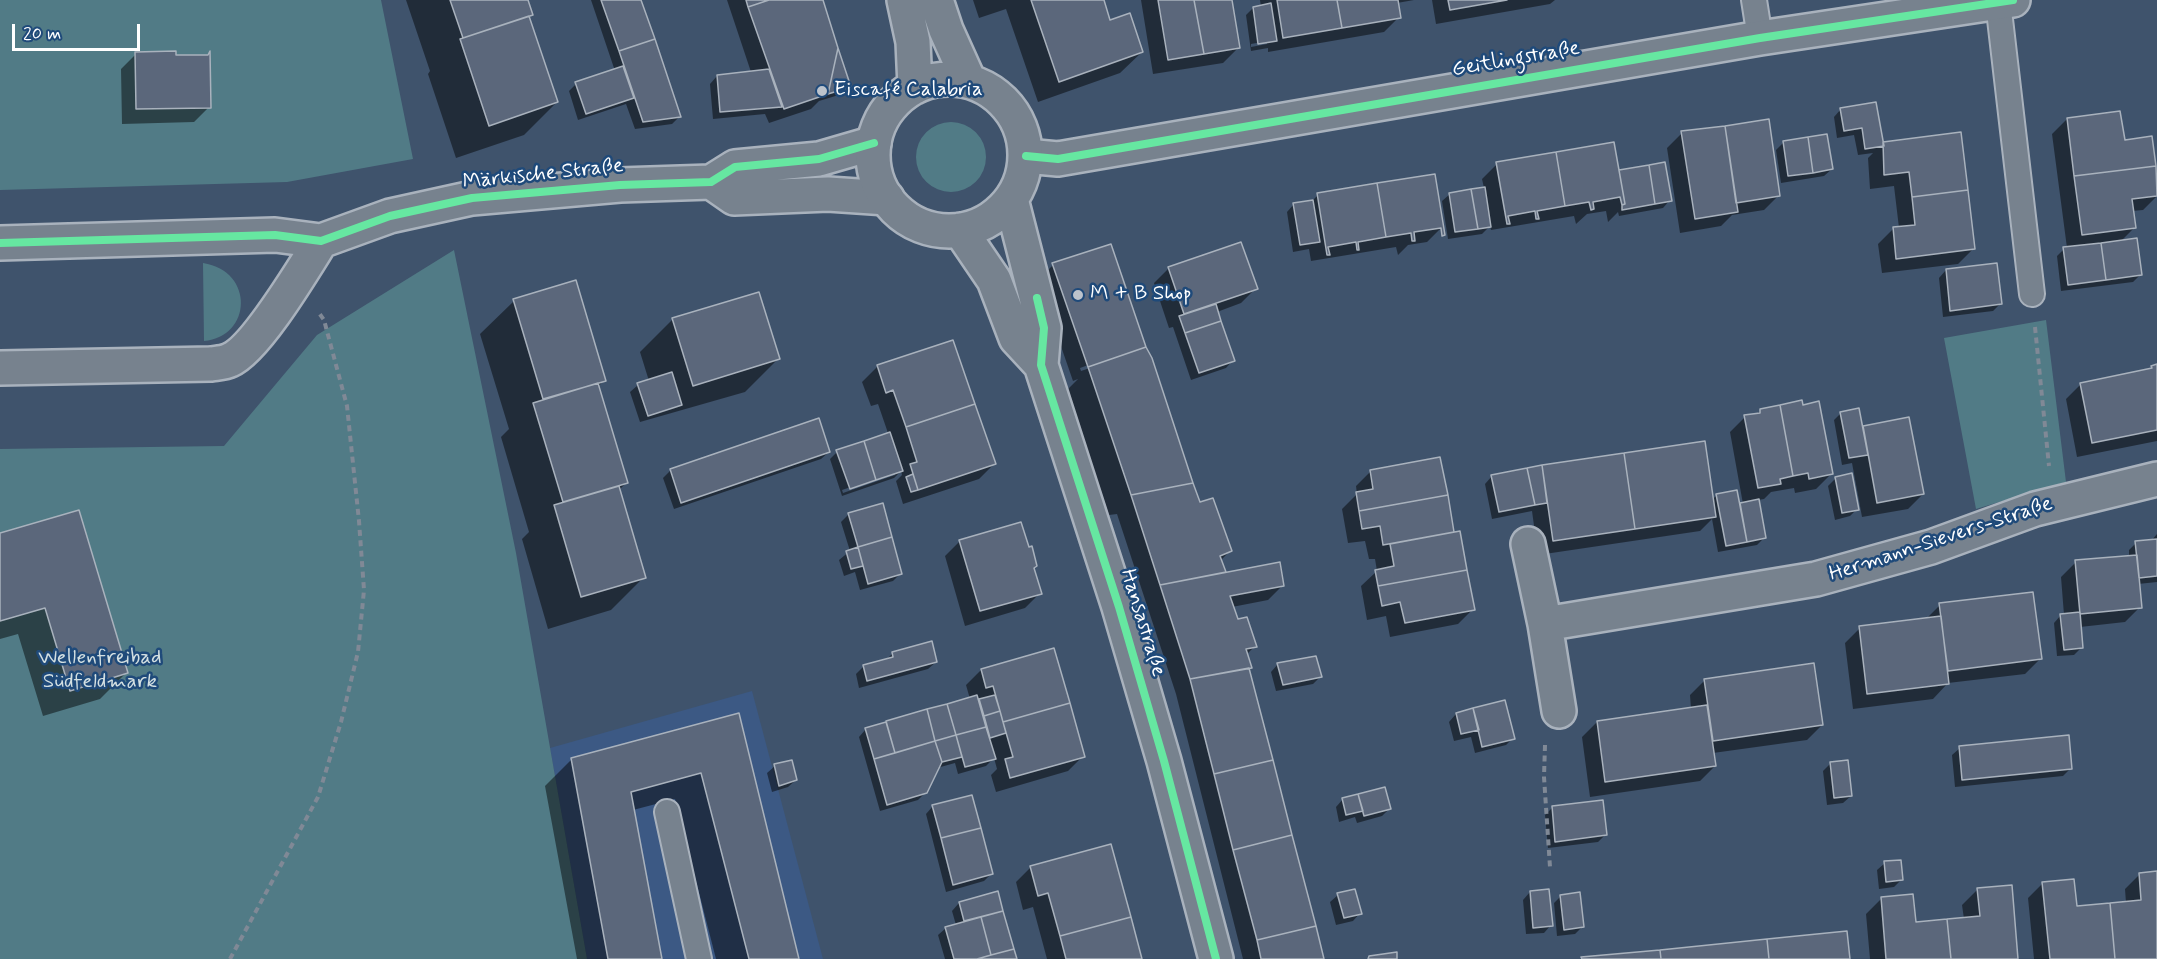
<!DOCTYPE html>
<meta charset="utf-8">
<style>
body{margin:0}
#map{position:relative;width:2157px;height:959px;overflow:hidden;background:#3f536c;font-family:Mynerve,sans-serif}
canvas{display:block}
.scale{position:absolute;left:12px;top:24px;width:128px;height:27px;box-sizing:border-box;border:3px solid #fff;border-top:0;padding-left:8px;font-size:18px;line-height:21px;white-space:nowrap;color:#fff;-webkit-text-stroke:4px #1f4a7a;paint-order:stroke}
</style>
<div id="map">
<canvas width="2157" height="959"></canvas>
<div class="scale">20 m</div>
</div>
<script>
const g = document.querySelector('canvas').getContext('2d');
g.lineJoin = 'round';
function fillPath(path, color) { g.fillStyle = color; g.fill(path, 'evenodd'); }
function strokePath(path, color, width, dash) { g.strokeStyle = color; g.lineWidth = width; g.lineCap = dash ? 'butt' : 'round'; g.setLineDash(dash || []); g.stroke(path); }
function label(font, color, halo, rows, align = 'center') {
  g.font = font + ' Mynerve,sans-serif'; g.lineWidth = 5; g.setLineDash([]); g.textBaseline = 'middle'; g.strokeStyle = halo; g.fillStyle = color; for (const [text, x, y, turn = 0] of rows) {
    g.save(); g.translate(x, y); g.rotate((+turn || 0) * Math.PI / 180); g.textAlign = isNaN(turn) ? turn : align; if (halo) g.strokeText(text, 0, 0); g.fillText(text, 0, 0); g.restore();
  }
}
fillPath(new Path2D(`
 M752,691L823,959H587L550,748Z`), '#3c5984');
fillPath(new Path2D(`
 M0,0H381L413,159L287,182L0,190Z
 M916 157a35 35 0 1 1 70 0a35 35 0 1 1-70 0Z
 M454,250L516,553L587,959H0V449L224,446L317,335Z
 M203,263C255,271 252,337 204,341Z
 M2046,320L2066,482L1976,509L1944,338Z`), '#517b86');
fillPath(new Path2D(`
 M406,0H526L531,15L528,18L557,102L524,135L456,158L428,74L430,71Z
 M591,0H640L679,117L672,124L635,129L626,104L578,120L569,91L576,84L615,71Z
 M727,0H821L849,87L842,94L819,101L811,109L769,123L765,114L713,119L710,84L717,76L751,72Z
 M973,0H1102L1109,21L1142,52L1120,73L1038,102L1006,9L979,18Z
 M1141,0H1230L1238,48L1223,63L1153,74Z
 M1260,0H1414L1397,3L1399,17L1384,32L1268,52V48L1251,51L1246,15L1253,8L1261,7ZM1267,41V44L1251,47V44Z
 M1432,0H1555L1550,4L1436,24Z
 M136,54L209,107L194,122L122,124L121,69Z
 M1841,109L1882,143L1960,134L1973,249L1958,264L1882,273L1878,244L1893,229L1899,228L1894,186L1870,189L1868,158L1873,153L1858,155L1854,135L1837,138L1834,117Z
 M2067,119L2123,141L2151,138L2157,196L2143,210L2132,211L2134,228L2121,241L2140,275L2133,282L2061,291L2057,256L2064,249L2067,248L2052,134Z
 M1682,133L1779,195L1764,210L1732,215L1721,226L1680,233L1667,148Z
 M1784,142L1832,169L1824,176L1781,183L1776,150Z
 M1664,163L1670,200L1663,208L1619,216L1618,212L1608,222L1606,211L1587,214L1576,224L1574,216L1491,230L1490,226L1482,234L1448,239L1442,201L1450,194L1484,188L1482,179L1497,164L1618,171Z
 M1318,195L1442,227L1427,242L1408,245L1398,255L1396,247L1311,261L1309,249L1293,252L1287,212L1294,204L1311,202Z
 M1110,245L1199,504L1212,500L1230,551L1220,561L1225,574L1278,564L1283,585L1268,600L1232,607L1237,621L1246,619L1255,646L1246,655L1250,667L1248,669L1323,959H1243L1176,694L1117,514L1109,515L1067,390L1078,379L1073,381L1038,280L1053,265ZM1128,351V355L1081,371L1080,368Z
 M1169,268L1256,288L1241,303L1217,312L1233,360L1226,368L1191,380L1173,327L1169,328L1154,283Z
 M1946,270L2000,304L1993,311L1943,317L1939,278Z
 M514,301L604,380L598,387L626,483L619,490L644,577L611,610L548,629L522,539L529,532L501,437L509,429L480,334Z
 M673,319L778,359L745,392L640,422L630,392L638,385L649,381L640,352Z
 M952,342L994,464L979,479L903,504L896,481L902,475L901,471L894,478L842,496L830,459L837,452L888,433L878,404L871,406L862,382L877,367ZM895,472V475L843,493L842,490Z
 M2157,366V441L2077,457L2066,399L2081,384L2148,371Z
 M1761,410L1831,474L1816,489L1795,493L1794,488L1771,492L1764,499L1758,500L1765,537L1757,545L1718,552L1712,519L1700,531L1538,555L1532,511L1492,519L1485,484L1492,476L1542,466L1704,443L1712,500L1716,496L1739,505L1743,504L1730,432L1745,417L1756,415Z
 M1841,413L1862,430L1863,428L1923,494L1908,509L1862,517L1852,463L1842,465L1834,420Z
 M829,452L821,459L674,509L663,478L671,470Z
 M1439,459L1453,534L1473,609L1458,624L1390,637L1386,616L1367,620L1361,586L1377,571L1375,559H1369L1365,541L1348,543L1342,509L1357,494L1356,486L1371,471Z
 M1836,478L1857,509L1850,516L1835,520L1828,486Z
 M849,514L901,573L893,581L860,590L855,572L844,576L839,560L850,551L841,522Z
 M2157,534V582L2138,584L2140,607L2125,622L2080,627L2082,647L2074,655L2057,656L2054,623L2061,615H2064L2061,577L2076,562L2129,557V550L2136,543L2151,541Z
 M0,535L126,673L100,699L43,716L18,634L0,639Z
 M960,541L1033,569L1040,593L1025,608L965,626L945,556Z
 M1940,605L2040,659L2025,674L1948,683L1933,699L1853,709L1845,643L1860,628L1926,619Z
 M893,653L936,662L928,669L859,688L856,674L864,666L886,660Z
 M1278,664L1320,677L1313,684L1276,691L1271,672Z
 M981,670L1083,756L1068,771L996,792L991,775L997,769L994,758L986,766L958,774L955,763L937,768L926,792L918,800L880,811L859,737L866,729L970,699L966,685Z
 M1705,680L1822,725L1807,740L1713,753L1715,766L1700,781L1590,797L1582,737L1597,722L1691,709L1690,695Z
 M1456,714L1513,738L1506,745L1475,753L1471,737L1454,741L1449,722Z
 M738,715L798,959H716L675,799L633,810L660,959H577L545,786L572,759Z
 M1960,748L2071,768L2063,776L1955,787L1952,755Z
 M1831,763L1851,796L1843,803L1827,805L1823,771Z
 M775,766L796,780L788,787L772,792L767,773Z
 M1343,799L1389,809L1382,816L1357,823L1355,817L1339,822L1336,807Z
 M933,806L991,874L984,881L946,892L926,814Z
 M1552,808L1605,835L1598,842L1548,848L1545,815Z
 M1885,863L1901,880L1894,887L1879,889L1877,870Z
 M1031,867L1141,959H1047L1033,907L1023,910L1016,882Z
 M2157,873V959H2034L2028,898L2043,883L2075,908L2126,903L2125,889L2140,874Z
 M1977,890L2017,959H1870L1866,914L1881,899L1914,924L1964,919L1962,905Z
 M1530,892L1551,925L1544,933L1526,934L1523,900Z
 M997,893L1015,959H945L938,935L946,928L956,925L952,911L959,903Z
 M1338,895L1360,913L1353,921L1336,925L1330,902Z
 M1561,896L1582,927L1575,934L1557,936L1554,903Z`), '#0007');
const building = new Path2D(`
 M450,0H528L533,15L463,38Z
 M601,0H641L655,39L619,51Z
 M746,0H769L748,7Z
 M769,0H823L838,48L828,94L784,109L748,7Z
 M1031,0H1104L1110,20L1130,13L1143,52L1059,82Z
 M1158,0H1194L1204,54L1168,60Z
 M1194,0H1232L1240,48L1204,54Z
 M1277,0H1337L1342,28L1283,38Z
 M1337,0H1398L1401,18L1342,28Z
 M1448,0H1507L1450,10Z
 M1271,3L1277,41L1258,44L1253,7Z
 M529,16L558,102L489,126L460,39Z
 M655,39L681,117L643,122L619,51Z
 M838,48L851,87L828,94Z
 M176,51V55H208L210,51L211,108L136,109L135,52Z
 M623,66L634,98L586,114L575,82Z
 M769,69L782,107L720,112L717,75Z
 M1876,102L1884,146L1865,149L1862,128L1844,131L1840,108Z
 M2120,111L2125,140L2152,136L2156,166L2074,176L2067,118Z
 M1769,119L1780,196L1736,203L1725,126Z
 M1725,126L1738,212L1695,219L1681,131Z
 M1961,132L1968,190L1912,197L1909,172L1884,175L1883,142Z
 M1827,134L1833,169L1813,173L1808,137Z
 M1808,137L1813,173L1788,176L1783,141Z
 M1614,142L1625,204L1622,205L1620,197L1593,202L1594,209L1591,210L1589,202L1565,206L1556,152Z
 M1556,152L1565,206L1537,211L1539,219H1536L1535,211L1508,216L1510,224H1507L1496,162Z
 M1665,162L1672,201L1655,204L1649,165Z
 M1649,165L1655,204L1622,210V205L1625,204L1619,170Z
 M2156,166L2157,196L2132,199L2136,228L2082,235L2074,176Z
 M1435,174L1445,235L1442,236L1441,228L1414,232L1415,241H1412L1411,233L1386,237L1377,183Z
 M1377,183L1386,237L1358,242L1359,250H1357L1356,242L1328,247L1330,255H1327L1317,193Z
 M1485,187L1491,227L1478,229L1471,189Z
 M1471,189L1478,229L1455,232L1449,193Z
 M1968,190L1975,249L1896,259L1893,227L1915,225L1912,197Z
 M1313,200L1320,242L1300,245L1293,203Z
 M2137,238L2142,275L2106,280L2101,243Z
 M1241,242L1258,289L1184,314L1168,267Z
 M2101,243L2106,280L2068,285L2063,247Z
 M1111,244L1146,347L1088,367L1052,263Z
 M1997,263L2002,304L1950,311L1946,269Z
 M576,280L606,381L543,399L513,299Z
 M759,292L780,359L693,386L672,318Z
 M1216,304L1221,321L1185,333L1179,316Z
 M1221,321L1235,361L1199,373L1185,333Z
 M953,340L975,404L906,427L893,390L886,393L877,365Z
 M1146,347L1152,358L1193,483L1131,495L1088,367Z
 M2157,364V430L2092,443L2080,383L2152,368L2151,366Z
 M672,372L682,405L648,416L637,383Z
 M598,383L628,483L563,502L533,403Z
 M1802,400L1803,405L1819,401L1833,474L1809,479L1808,473L1793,476L1780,405Z
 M975,404L996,464L918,490L910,464L917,462L906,427Z
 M1780,405L1793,476L1780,479L1781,484L1758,488L1744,415L1760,413V409Z
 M1859,408L1868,455L1849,458L1840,412Z
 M1909,417L1924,494L1877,503L1863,426Z
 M819,418L830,452L681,503L670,469Z
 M890,432L903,471L876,480L864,441Z
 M864,441L876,480L850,489L836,450Z
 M1705,441L1716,517L1635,529L1624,453Z
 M1624,453L1635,529L1553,541L1542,465Z
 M1440,457L1448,495L1359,511L1356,492L1373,489L1370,470Z
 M1542,465L1547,503L1535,505L1527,468Z
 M1527,468L1535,505L1499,512L1491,475Z
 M1852,473L1859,510L1842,513L1835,477Z
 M913,474L918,490L911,492L906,477Z
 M1193,483L1200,502L1213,498L1232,551L1220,556L1226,572L1160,585L1131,495Z
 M619,486L646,578L581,597L554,505Z
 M1737,490L1747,542L1726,546L1716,494Z
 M1448,495L1454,532L1383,545L1380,526L1362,529L1359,511Z
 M1759,499L1766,538L1747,542L1740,503Z
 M883,503L892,537L858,547L848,513Z
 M79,510L128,673L70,691L45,608L0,621V533Z
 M1021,522L1029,547L1032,546L1037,566L1034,568L1042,594L980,611L959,540Z
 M1460,531L1467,570L1378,586L1375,570L1394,566L1390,544Z
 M892,537L902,574L868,584L858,547Z
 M2157,539V576L2139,578L2135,541Z
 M858,547L863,566L851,569L846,551Z
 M2137,555L2142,608L2080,614L2075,560Z
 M1280,562L1284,586L1230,596L1238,619L1247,617L1257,647L1246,649L1252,668L1190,679L1160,585Z
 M1467,570L1475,610L1405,623L1400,602L1382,606L1378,586Z
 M2033,592L2042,659L1948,671L1939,603Z
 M2080,612L2083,648L2064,650L2060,614Z
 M1941,616L1949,684L1867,694L1859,626Z
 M932,641L937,662L867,681L863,665L893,657L892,652Z
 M1054,648L1070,703L1003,722L993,686L986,688L981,669Z
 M1316,656L1322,677L1283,685L1277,663Z
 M1814,663L1823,725L1713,741L1704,679Z
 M1249,668L1273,760L1214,774L1190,679Z
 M977,695L986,727L956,735L947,704Z
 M995,695L1000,711L984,716L979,699Z
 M1505,700L1515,739L1482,747L1473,708Z
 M1070,703L1085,757L1010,778L1005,759L1013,757L1003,722Z
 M947,704L956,735L935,741L927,709Z
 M1707,705L1716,766L1605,782L1597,721Z
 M1473,708L1479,730L1461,734L1456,713Z
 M927,709L935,741L895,753L886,721Z
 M1000,711L1006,733L990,738L984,716Z
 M739,713L799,959H749L701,773L631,792L662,959H608L571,758Z
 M886,722L895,753L874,759L865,728Z
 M986,727L996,759L965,767L956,735Z
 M956,735L962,757L942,762L935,741Z
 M2069,735L2072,769L1962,780L1959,746Z
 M935,741L942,762L927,793L887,805L874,759Z
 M792,760L797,780L779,786L774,764Z
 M1273,760L1292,835L1233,850L1214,774Z
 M1848,760L1852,796L1834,798L1830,762Z
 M1385,787L1391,809L1364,816L1358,794Z
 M1358,794L1363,811L1346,815L1342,798Z
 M972,795L981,828L941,838L932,805Z
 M1603,800L1607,835L1555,842L1552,806Z
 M981,828L993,874L953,885L941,838Z
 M1292,835L1316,926L1257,940L1233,850Z
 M1111,844L1131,917L1060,936L1048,893L1038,896L1030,866Z
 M1901,860L1903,880L1886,882L1884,861Z
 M2157,871V959H2115L2110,903L2141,900L2139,873Z
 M2074,879L2077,906L2110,903L2115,959H2050L2042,882Z
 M2012,885L2018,959H1951L1947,919L1980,916L1977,888Z
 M1355,889L1362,914L1344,918L1337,893Z
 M1549,889L1553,926L1533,928L1530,891Z
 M998,891L1003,911L964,921L959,902Z
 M1580,892L1584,927L1564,930L1560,895Z
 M1913,894L1916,922L1947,919L1951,959H1886L1881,897Z
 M1003,911L1014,949L991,955L981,917Z
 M981,917L991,955L977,959H954L945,927Z
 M1131,917L1142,959H1066L1060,936Z
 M1316,926L1324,959H1261L1257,940Z
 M1847,931L1850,959H1769L1767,939Z
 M1767,939L1769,959H1661L1660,950Z
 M1014,949L1017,959H977L991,955Z
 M1660,950L1661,959H1582L1581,957Z
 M1397,952V959H1368L1369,956Z`);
fillPath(building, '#5b677b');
strokePath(building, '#a9b2bd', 1.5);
const service = new Path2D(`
 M1754,0L1760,38
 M1998,2L2032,294
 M667,812L699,959`);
const minor = new Path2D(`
 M1026,156L1058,159L1760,38L2013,0
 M711,182L734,198L828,194L887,198
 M0,243L275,235L321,241L390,216L472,198L620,185L711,182L735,167L819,159L874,143
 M0,368L211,364C217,363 224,363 230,360C256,349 304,268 321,241
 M1528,544L1545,624L1559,711
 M1545,624L1816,579L1931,547L2035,509L2157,479`);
const tertiary = new Path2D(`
 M904,0L913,42L915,87
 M936,0L946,30L969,81
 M873 155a76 76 0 1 1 152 0a76 76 0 1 1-152 0Z
 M1011,199L1044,328L1041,365L1119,607L1164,761L1216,959
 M960,230L994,280L1016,338L1041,365`);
strokePath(service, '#a9b2bd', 28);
strokePath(minor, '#a9b2bd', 38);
strokePath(tertiary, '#a9b2bd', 38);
strokePath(new Path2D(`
 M2035,327L2049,466
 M1545,745L1544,777L1550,867
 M230,959L318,797L341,722L358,652L364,590L359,521L347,406L324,320L319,313`), '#808996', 4, [6, 4.5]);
strokePath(service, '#77828e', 24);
strokePath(minor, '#77828e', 33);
strokePath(tertiary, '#77828e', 33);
strokePath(new Path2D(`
 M1026,156L1058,159L1760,38L2013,0
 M0,243L275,235L321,241L390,216L472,198L620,185L711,182L735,167L819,159L874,143
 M1037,298L1044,328L1041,365L1119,607L1164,761L1216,959`), '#66e7a1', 8);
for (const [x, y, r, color] of [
 [822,91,6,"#bcc3cc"],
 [1078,295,6,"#bcc3cc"]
]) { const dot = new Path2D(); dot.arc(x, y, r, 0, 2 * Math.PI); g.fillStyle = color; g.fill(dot); strokePath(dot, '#1f4a7a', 2); }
label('21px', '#fff', '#1f4a7a', [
 ["Geitlingstraße",1516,60,-10],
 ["Märkische Straße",543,175,-6],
 ["Hermann-Sievers-Straße",1941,540,-18],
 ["Hansastraße",1142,623,73]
]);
label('21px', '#fff', '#1f4a7a', [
 ["Eiscafé Calabria",834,91],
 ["M + B Shop",1090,295]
], 'left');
label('21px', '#d4e0e2', '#1f4a7a', [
 ["Wellenfreibad",100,659],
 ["Südfeldmark",100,683]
]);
</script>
